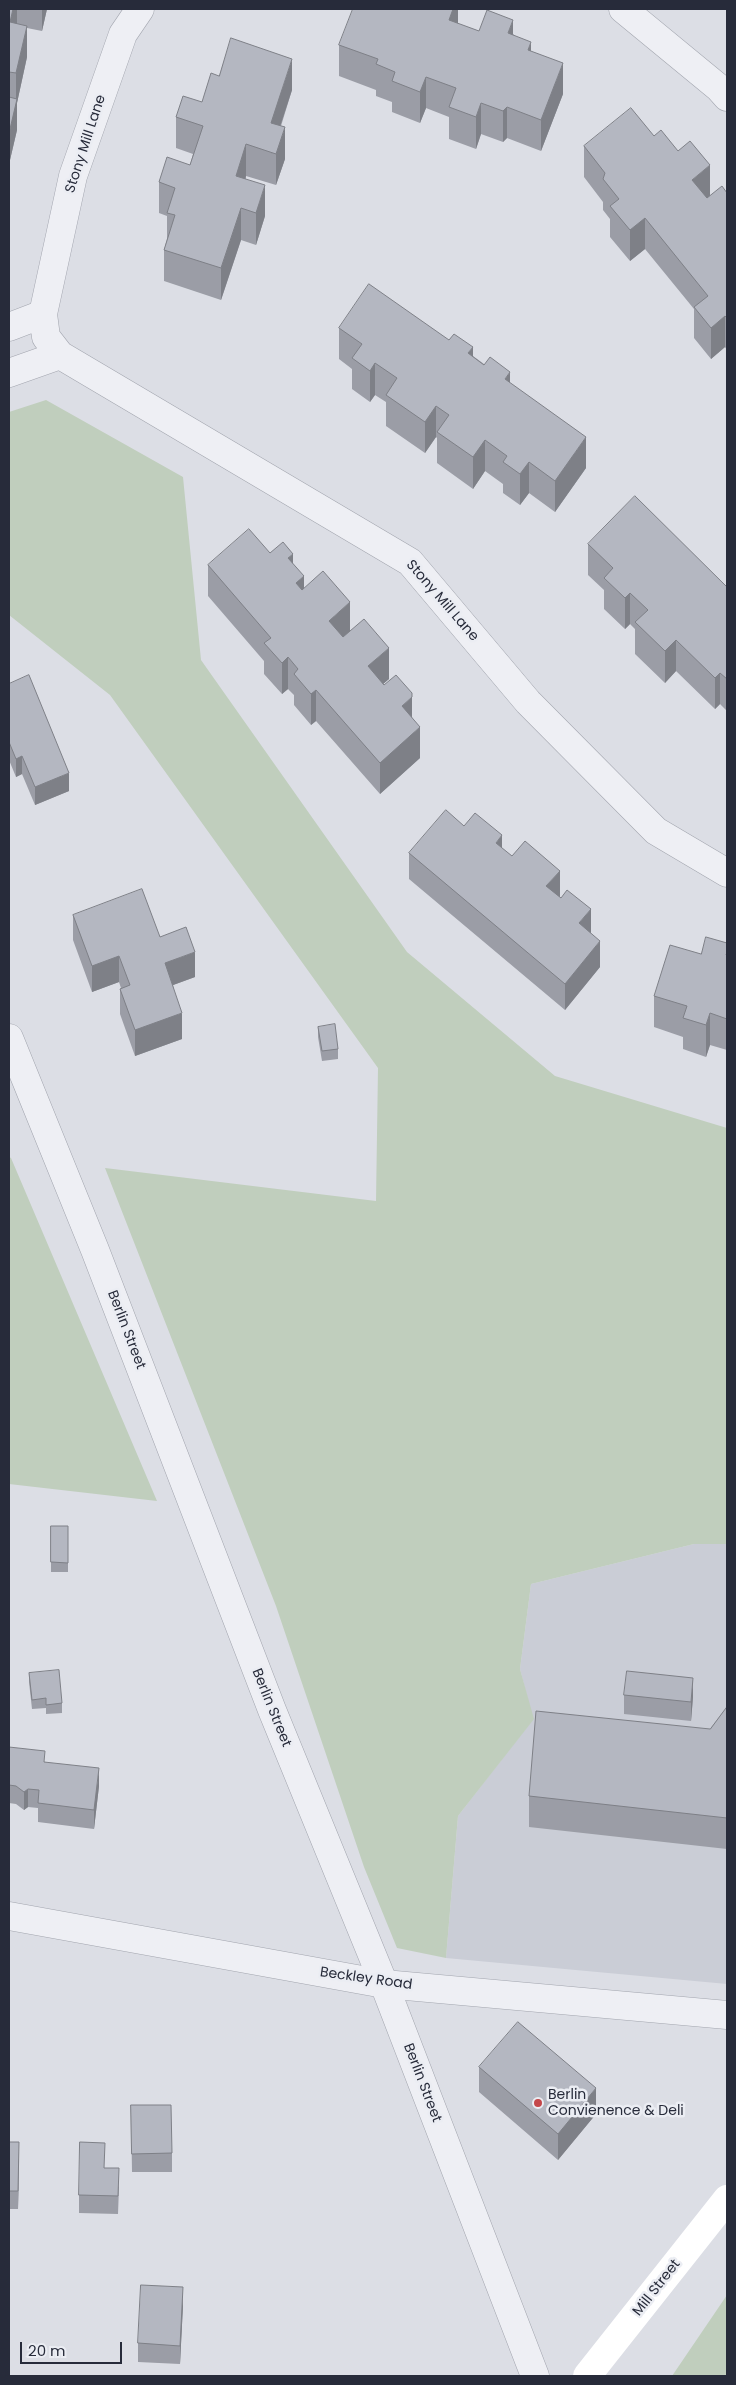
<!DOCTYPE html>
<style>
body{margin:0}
#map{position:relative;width:736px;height:2385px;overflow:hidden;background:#dcdee5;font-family:Poppins,sans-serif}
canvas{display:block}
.frame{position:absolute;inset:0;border:10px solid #272b3a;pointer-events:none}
.scale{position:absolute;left:20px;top:2342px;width:102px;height:22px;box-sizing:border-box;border:2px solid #272b3a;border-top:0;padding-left:6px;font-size:15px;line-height:18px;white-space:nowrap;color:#272b3a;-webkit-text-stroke:4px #ebedf3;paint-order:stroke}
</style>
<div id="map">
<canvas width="736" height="2385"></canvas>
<div class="frame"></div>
<div class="scale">20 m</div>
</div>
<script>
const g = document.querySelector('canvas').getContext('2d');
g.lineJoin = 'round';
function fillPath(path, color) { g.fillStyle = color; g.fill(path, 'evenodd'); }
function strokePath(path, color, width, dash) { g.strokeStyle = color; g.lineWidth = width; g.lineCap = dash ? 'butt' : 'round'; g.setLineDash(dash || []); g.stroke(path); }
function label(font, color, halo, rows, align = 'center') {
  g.font = font + ' Poppins,sans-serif'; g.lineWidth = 5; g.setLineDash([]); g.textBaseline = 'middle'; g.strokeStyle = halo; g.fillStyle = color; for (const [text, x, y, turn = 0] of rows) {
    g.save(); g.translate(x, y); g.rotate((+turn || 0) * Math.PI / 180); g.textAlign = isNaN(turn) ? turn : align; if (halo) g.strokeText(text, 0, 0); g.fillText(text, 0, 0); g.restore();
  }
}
fillPath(new Path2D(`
 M694,1544H727V1984L446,1958L458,1816L533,1719L520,1669L531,1584Z`), '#cacdd6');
fillPath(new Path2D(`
 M46,400L183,477L201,660L407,952L555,1076L727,1128V1544H694L531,1584L520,1669L534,1719L458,1816L446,1958L397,1948L364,1867L276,1606L105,1168L376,1201L378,1068L110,695L9,615V412Z
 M9,1157L11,1158L157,1501L9,1484Z
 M727,2295V2376H672Z`), '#c0cebd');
const minor = new Path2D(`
 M140,9L123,34L73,176L43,314L46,337L60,355L410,562L528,702L656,831L727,873
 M623,9L719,88L727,97
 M9,327L43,314
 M9,373L60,355
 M9,1916L384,1984L727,2015`);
const tertiary = new Path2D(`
 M9,1038L95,1250L272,1710L384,1984L535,2376`);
strokePath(minor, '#a2a5ae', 29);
strokePath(tertiary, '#a2a5ae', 29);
strokePath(minor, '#eeeff4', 28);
strokePath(tertiary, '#eeeff4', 28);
strokePath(new Path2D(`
 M587,2376L727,2199`), '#fff', 28);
fillPath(new Path2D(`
 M9,9H47L42,31L27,28V57L17,103V130L10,160H9Z
 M458,9V24L479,31L513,34L531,51L563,94L541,151L507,138L503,142L481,134L476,149L449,139V117L426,108L420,123L392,112V102L376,96V90L339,76V45Z
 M219,76L292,90L281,126L285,159L276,185L246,176V179L265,216L256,245L241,240L221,300L164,281V250L167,239V216L159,213V182L190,165L193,154L176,148V117L202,102Z
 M654,136L710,196L727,193V350L725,347L711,359L694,338V309L645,249L630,261L610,237V219L603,210V202L584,177V146Z
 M339,328L473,356L510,383L586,468L555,512L529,493L520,505L503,493V484L485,471L473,489L437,463V438L436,437L425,453L386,426V402L375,395L370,402L352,389V369L339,359Z
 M588,544L727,587V711L720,704L715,709L676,671L665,683L635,654V629L630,624L625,629L604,609V590L588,575Z
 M270,553L293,564L304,588L350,631L389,679L383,684L412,717L420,758L380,794L316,721L311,725L294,705V695L288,689L282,694L264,674V661L208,596V565Z
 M9,684L69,791L35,805L22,774L16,777L9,760Z
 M464,826L502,848L560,897L591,933L600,967L565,1010L409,879V853Z
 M73,915L160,937L195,977L173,985L182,1039L135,1056L120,1014V989L121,988L119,982L92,992L73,940Z
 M727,943V1050L710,1045L706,1057L683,1049V1037L654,1027V996L701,954Z
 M318,1027L338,1049V1059L322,1061L318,1037Z
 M51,1526H68V1572H51Z
 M29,1673L62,1703V1713L46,1714V1708L32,1709L29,1682Z
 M624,1695L693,1697L691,1721L624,1714Z
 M727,1707V1849L529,1827V1796L710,1729Z
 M9,1747L45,1762L99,1786L94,1829L38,1822V1808L28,1807L24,1810L16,1804L9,1803V1807Z
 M479,2067L596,2114L558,2160L479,2092Z
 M131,2105L172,2153V2172H132Z
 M9,2142L19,2161L18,2209H9Z
 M105,2168L119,2187L118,2214L79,2213V2195Z
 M183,2305L180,2364L138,2362V2343Z`), '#9b9da6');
fillPath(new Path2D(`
 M13,9H17V26L10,22Z
 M42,9H47L42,31Z
 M453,9H458V28L449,20Z
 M513,20V51L508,33Z
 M27,26V57L17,103V130L10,160V129L16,101V73Z
 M531,42V73L528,50Z
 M292,59V90L271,154V123Z
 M563,63V94L541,151V120Z
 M426,77V108L420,123V92Z
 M481,103V134L476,149V117Z
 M507,107V138L503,142V111Z
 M285,127V159L276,185V154Z
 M246,144V176L236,207V176Z
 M710,165V197L692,211V180Z
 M265,185V216L256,245V213Z
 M241,208V240L221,300V268Z
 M645,218V249L630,261V230Z
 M725,316V347L711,359V328Z
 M473,347V378L468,353Z
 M375,363V395L370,402V371Z
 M510,372V403L505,379Z
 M436,406V437L425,453V422Z
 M586,437V468L555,512V481Z
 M485,440V471L473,489V457Z
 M529,462V493L520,505V474Z
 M293,554V585L288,558Z
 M304,576V607L296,583Z
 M630,593V624L625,629V598Z
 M350,602V634L329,652V621Z
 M676,640V671L665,683V651Z
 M389,648V679L368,697V666Z
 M288,657V689L282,694V663Z
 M720,673V704L715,709V678Z
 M316,690V721L311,725V694Z
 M412,697V729L402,706Z
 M420,727V758L380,794V763Z
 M22,756V774L16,777V759Z
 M69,773V791L35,805V787Z
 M502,835V861L496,843Z
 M560,871V897L546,912V886Z
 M591,909V935L579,923Z
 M600,941V967L565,1010V984Z
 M195,952V977L165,988V963Z
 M119,956V982L92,992V966Z
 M182,1013V1039L135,1056V1030Z
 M710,1013V1045L706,1057V1025Z
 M693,1678V1697L691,1721V1702Z
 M99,1768V1786L94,1829V1810Z
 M28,1789V1807L24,1810V1792Z
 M596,2088V2114L558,2160V2134Z
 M19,2142V2161L18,2209V2191Z
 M183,2287V2305L180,2364V2346Z`), '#7e8087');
const building = new Path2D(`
 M9,9H13L10,22L27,26L16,73L9,72Z
 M353,9H453L449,20L479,31L487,10L513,20L508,33L531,42L528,50L563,63L541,120L507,107L503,111L481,103L476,117L449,107L456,88L426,77L420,92L392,81L395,72L376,64L378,59L339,45Z
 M231,38L292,59L271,123L285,127L276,154L246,144L236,176L265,185L256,213L241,208L221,268L164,250L175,215L167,213L175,188L159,182L167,157L190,165L203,126L176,117L183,96L202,102L211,73L219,76Z
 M9,97L17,99L10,129H9Z
 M631,108L654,136L661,130L678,151L690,141L710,165L692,180L707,198L722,186L727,193V318L725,316L711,328L694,307L708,296L645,218L630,230L610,206L619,199L603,179L605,173L584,146Z
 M369,284L449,340L454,334L473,347L468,353L484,365L490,357L510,372L505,379L586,437L555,481L529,462L520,474L503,462L507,456L485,440L473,457L437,432L449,415L436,406L425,422L386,395L397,378L375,363L370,371L352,358L362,344L339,328Z
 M635,496L727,587V679L720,673L715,678L676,640L665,651L635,622L648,610L630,593L625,598L604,578L613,568L588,544Z
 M249,529L270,553L283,542L293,554L288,558L304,576L296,583L302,590L323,571L350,602L329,621L343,637L364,619L389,648L368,666L384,685L396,675L412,693V697L402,706L420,727L380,763L316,690L311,694L294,674L298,669L288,657L282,663L264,643L271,638L208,565Z
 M29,675L69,773L35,787L22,756L16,759L9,742V684Z
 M446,810L464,826L475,813L502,835L496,843L512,856L525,841L560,871L546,886L561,898L567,890L591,909L579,923L600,941L565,984L409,853Z
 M142,889L160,937L186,927L195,952L165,963L182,1013L135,1030L120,989L130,985L119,956L92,966L73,915Z
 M706,937L727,943V952L726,955H727V1019L710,1013L706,1025L683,1018L687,1006L654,996L670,945L701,954Z
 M335,1024L338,1049L322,1051L318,1027Z
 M51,1526H68V1563L51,1562Z
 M59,1670L62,1703L46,1705V1698L32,1700L29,1673Z
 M627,1671L693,1678L691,1702L624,1695Z
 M727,1707V1818L529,1796L536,1711L710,1729Z
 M9,1747L45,1751L44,1762L99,1768L94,1810L38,1803L39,1790L28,1789L24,1792L16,1786L9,1785V1789Z
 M518,2022L596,2088L558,2134L479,2067Z
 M131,2105H171L172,2153L132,2154Z
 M9,2142H19L18,2191H9Z
 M80,2142L105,2143L104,2168H119L118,2196L79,2195Z
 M141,2285L183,2287L180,2346L138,2343Z`);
fillPath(building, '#b4b7c1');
strokePath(building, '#7e8087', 1);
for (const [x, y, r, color] of [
 [538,2103,5,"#c4474a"]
]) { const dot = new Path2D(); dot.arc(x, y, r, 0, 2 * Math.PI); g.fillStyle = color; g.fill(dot); strokePath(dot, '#ebedf3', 2); }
label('14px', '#272b3a', '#ebedf3', [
 ["Stony Mill Lane",86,144,-72],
 ["Stony Mill Lane",442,601,49],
 ["Berlin Street",126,1330,69],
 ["Berlin Street",271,1708,68],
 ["Beckley Road",366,1979,8],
 ["Berlin Street",422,2083,69],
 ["Mill Street",657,2288,-52]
]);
label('14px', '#272b3a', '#ebedf3', [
 ["Berlin",548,2095],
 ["Convienence & Deli",548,2111]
], 'left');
</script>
